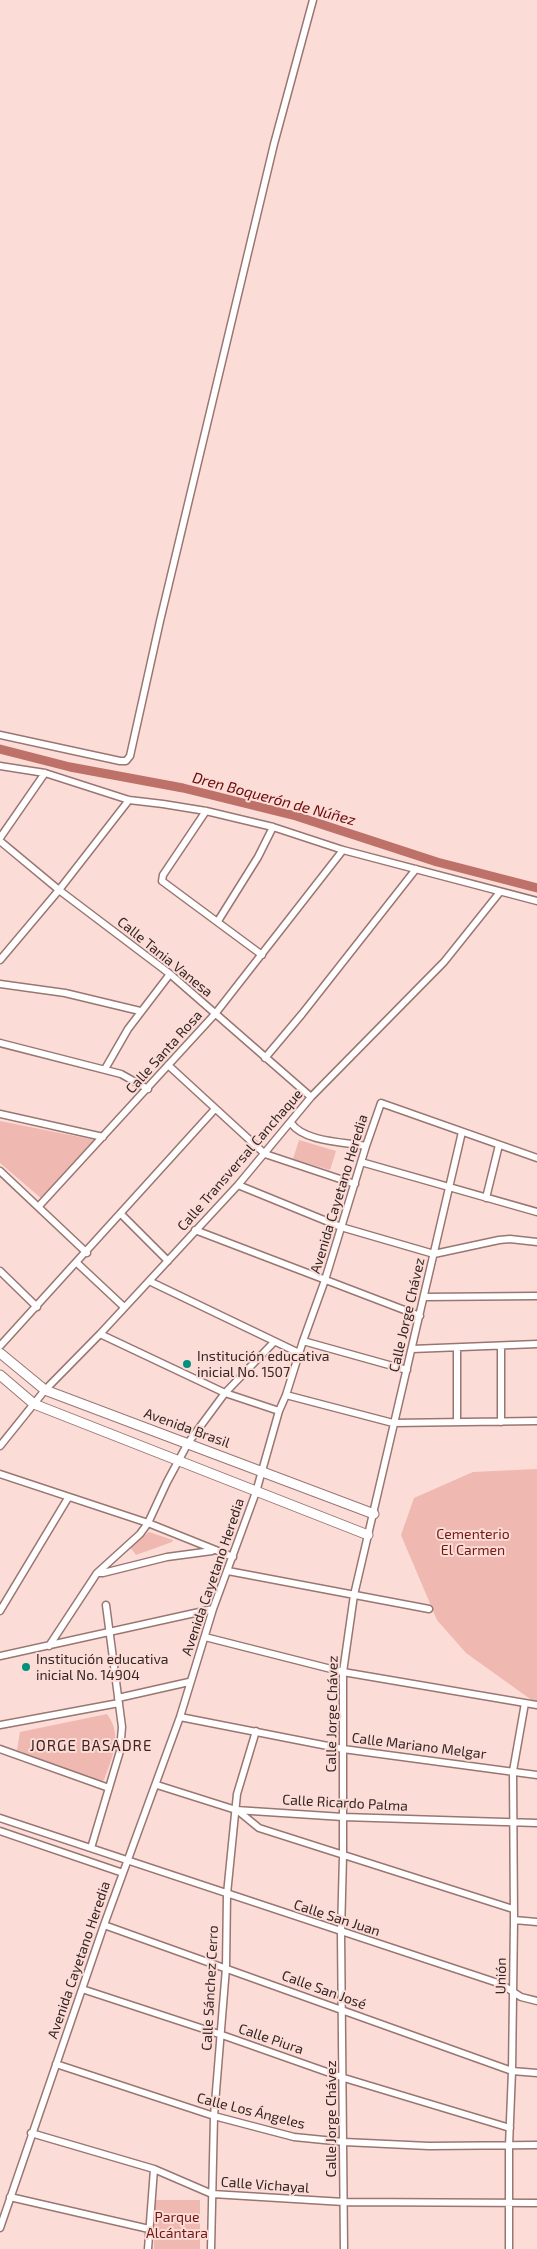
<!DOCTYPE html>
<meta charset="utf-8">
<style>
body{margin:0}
canvas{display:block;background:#fcdcd7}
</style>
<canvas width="537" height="2249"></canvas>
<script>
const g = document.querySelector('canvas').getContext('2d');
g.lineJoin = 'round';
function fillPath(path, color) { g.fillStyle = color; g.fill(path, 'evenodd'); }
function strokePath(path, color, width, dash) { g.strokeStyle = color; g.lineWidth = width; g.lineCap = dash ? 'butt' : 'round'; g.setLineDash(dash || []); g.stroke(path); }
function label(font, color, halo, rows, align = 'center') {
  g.font = font + ' "Exo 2",sans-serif'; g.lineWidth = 4; g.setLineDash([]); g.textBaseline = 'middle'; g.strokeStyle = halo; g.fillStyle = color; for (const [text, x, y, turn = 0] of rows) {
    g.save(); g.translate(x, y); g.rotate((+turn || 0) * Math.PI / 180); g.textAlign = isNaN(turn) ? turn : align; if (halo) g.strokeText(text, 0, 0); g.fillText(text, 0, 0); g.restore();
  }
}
fillPath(new Path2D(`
 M0,1121L95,1140L42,1199L0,1163Z
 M299,1140L336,1151L330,1170L293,1159Z
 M537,1469V1701H533L466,1653L437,1620L401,1535L414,1498L473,1472Z
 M149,1532L173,1540L172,1542L136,1555L130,1547Z
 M107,1714C123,1735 112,1758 104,1780L97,1783L17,1750L20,1732Z
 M154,2200H200V2249H154Z`), '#efb8b0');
strokePath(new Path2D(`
 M0,749L70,767L183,788L296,816L437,862L537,888`), '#be7168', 9);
const street = new Path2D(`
 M0,735L120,761H126L130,756L160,621L274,144L313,0
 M0,766L45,773L129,800L163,804L206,811L273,827L343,850L537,901
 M206,811L163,875L162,881L262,955
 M0,838L45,773
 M0,841L59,890L170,974L311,1097
 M218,921L258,857L273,827
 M0,960L59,890L129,800
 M0,984L65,993L140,1011
 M0,1043L121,1074L148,1089
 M265,1058L302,1014L416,869
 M168,1065L265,1154L355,1184
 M105,1069L128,1029L170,974
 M0,1114L103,1137
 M291,1123C304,1142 344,1142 366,1146
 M361,1162L537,1212
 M0,1171L87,1253
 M238,1185L341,1227L434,1254L499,1240L510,1239L537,1242
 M486,1198L499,1145
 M39,1206L215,1014L343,850
 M122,1215L168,1261
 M195,1230L420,1316
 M77,1263L124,1307
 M0,1271L37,1307
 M149,1281L299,1353
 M424,1297L537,1296
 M100,1334L225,1393L279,1411
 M303,1341L407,1370
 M0,1346L215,1109
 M412,1349L537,1344
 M286,1395L393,1423L537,1421
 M457,1422V1348
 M501,1422V1346
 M0,1446L45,1390L100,1334L238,1185L311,1097L444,962L500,892
 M0,1474L148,1523L233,1557
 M228,1571L429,1609
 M97,1573H103L167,1557L212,1551
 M0,1611L68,1498
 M205,1637L343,1672L537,1705
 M49,1646L97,1573L140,1534L148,1523L167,1482L188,1443L225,1393L274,1342
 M0,1656L213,1609
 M118,1698L189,1682
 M180,1717L343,1749L537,1775
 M0,1725L119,1703
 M0,1749L109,1788
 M157,1785L236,1810L343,1817L537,1823
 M237,1810L259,1828L513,1909
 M0,1818L501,1984L521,1997L537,2001
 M0,1831L123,1873
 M91,1848L120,1751L122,1727L106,1605
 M514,1920L537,1922
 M104,1925L512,2071L537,2073
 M82,1989L222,2035L344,2078L510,2128
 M56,2064L214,2116L294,2137L344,2142L429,2146L537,2145
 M31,2133L154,2169L212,2194L344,2202L537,2203
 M10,2197L149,2229
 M0,2228L104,1925L180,1717L213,1609L256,1492L279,1411L286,1395L303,1341L325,1280L366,1146L381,1103L537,1158
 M148,2249L154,2169
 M211,2249L214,2116L226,1968L227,1894L237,1794L256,1731
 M344,2249L341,1933L343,1856V1672L354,1595L462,1132
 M509,2249V2146L512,2071L514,1920L513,1771L525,1703`);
const secondary = new Path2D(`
 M0,1353L45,1390L374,1514
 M0,1375L34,1404L368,1535`);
strokePath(street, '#997671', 9);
strokePath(secondary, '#997671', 11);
strokePath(street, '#fff', 6);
strokePath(secondary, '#fff', 9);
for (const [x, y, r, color] of [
 [187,1364,5,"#00917c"],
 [26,1667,5,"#00917c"]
]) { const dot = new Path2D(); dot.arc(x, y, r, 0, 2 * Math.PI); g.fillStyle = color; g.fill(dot); strokePath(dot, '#fcdcd7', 2); }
label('14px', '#342624', '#fcdcd7', [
 ["Calle Tania Vanesa",165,957,39],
 ["Calle Santa Rosa",164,1052,-48],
 ["Calle Transversal Canchaque",240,1160,-49],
 ["Avenida Cayetano Heredia",339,1194,-73],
 ["Calle Jorge Chávez",407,1315,-77],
 ["Avenida Brasil",187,1428,20],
 ["Avenida Cayetano Heredia",213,1577,-71],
 ["Calle Jorge Chávez",332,1714,-89],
 ["Calle Mariano Melgar",419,1746,7],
 ["Calle Ricardo Palma",345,1803,3],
 ["Calle San Juan",337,1918,18],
 ["Avenida Cayetano Heredia",79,1960,-71],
 ["Unión",501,1976,-89],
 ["Calle Sánchez Cerro",210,1988,-87],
 ["Calle San José",324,1990,20],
 ["Calle Piura",271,2039,19],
 ["Calle Los Ángeles",251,2111,14],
 ["Calle Jorge Chávez",331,2119,-90],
 ["Calle Vichayal",265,2185,4]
]);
label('14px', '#342624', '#fcdcd7', [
 ["Institución educativa",197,1356],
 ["inicial No. 1507",197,1372],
 ["Institución educativa",36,1659],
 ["inicial No. 14904",36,1675]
], 'left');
label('14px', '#741612', '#fcdcd7', [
 ["Cementerio",473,1534],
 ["El Carmen",473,1550],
 ["Parque",177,2217],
 ["Alcántara",177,2233]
]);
label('italic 15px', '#690707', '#fcdcd7', [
 ["Dren Boquerón de Núñez",274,799,15]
]);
g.letterSpacing = '1px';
label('15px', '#412420', '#fcdcd7', [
 ["JORGE BASADRE",91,1746]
]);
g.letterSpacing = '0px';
</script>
